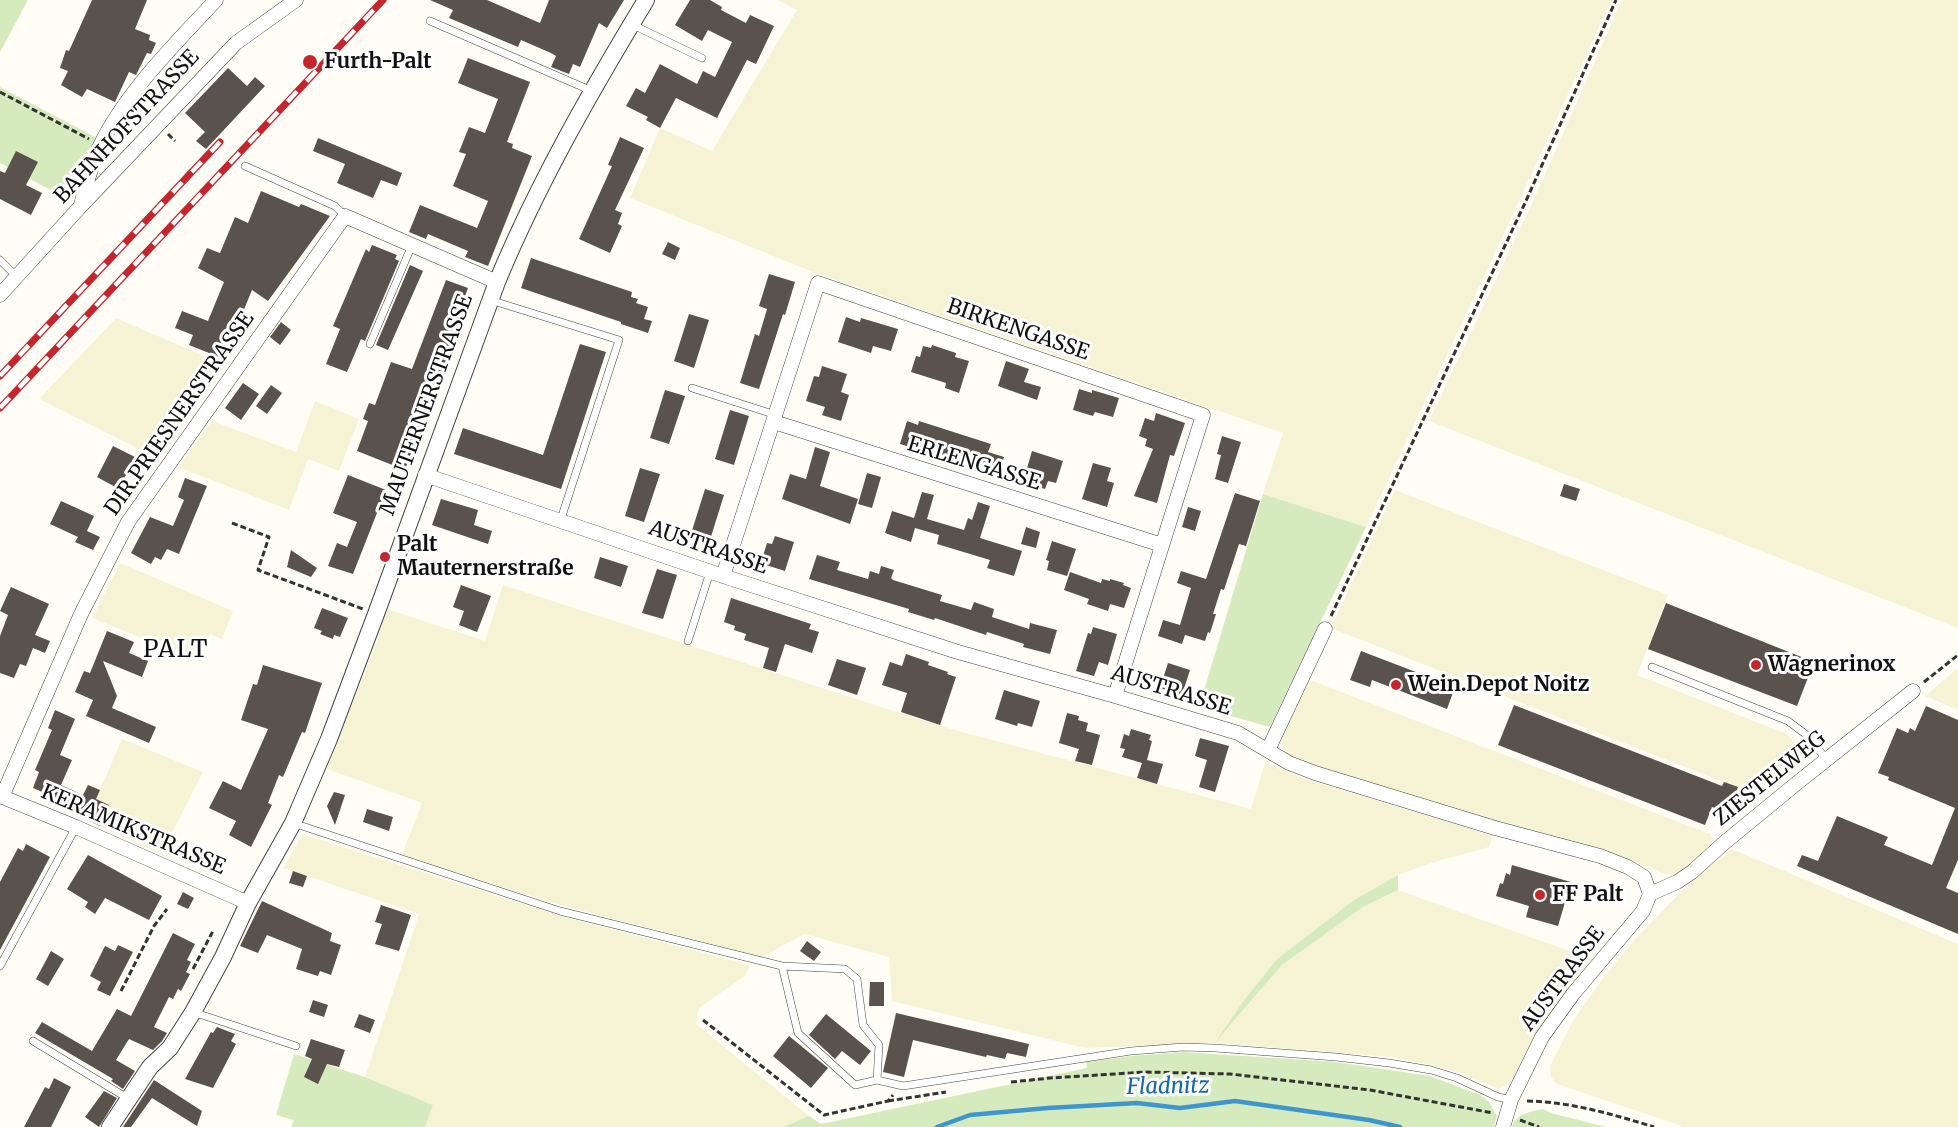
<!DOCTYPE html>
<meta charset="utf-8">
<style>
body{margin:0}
canvas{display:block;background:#fffdf5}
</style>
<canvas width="1958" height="1127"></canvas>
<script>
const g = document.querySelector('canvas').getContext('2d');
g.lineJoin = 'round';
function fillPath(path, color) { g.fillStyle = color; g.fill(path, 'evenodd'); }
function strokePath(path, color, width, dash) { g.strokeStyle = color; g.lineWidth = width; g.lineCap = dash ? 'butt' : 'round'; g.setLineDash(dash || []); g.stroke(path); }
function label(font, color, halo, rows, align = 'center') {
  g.font = font + ' Merriweather,serif'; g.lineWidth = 6; g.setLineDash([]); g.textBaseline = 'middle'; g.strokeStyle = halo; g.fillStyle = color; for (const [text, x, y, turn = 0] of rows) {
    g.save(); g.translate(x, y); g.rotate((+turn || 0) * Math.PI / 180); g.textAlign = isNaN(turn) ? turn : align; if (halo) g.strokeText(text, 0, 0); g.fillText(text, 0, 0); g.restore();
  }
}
fillPath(new Path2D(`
 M778,0H1611L1519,201L1366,527L1263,494L1283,433L813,272L630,198L660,128L712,151L797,10Z
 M1622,0H1958V628L1429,421L1531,206Z
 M116,318L225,365L159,459L39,399Z
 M315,401L359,419L339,471L308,459L289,510L178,467L212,421L296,452Z
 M1395,490L1668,595L1637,675L1787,734L1796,743L1801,757L1796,766L1759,796L1331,628Z
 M120,563L233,611L222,639L210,634L199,661L92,618Z
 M503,585L940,726L1251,809L1265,763L1303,778L1493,836L1489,847L1431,863L1398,875L1354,900L1277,959L1220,1038L1282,965L1363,907L1398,890L1592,959L1536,1033L1510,1083L1499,1089L1458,1072L1432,1065L1390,1057L1215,1043L1085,1048L892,1001L889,957L804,934L762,957L560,905L402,855L422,803L327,769L376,644L387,609L485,641Z
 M1958,668V710L1925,696Z
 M1310,680L1710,834L1713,839L1711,844L1687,868L1676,873L1665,874L1601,849L1498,822L1318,767L1288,755L1282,745L1283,734Z
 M122,739L203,772L161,854L87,820Z
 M302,834L557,915L750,965L745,976L699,1008L696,1024L809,1116L783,1127H425L433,1105L365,1077L419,914L284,868Z
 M1732,849L1958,944V1127H1685L1557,1084L1551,1077L1550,1066L1573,1021L1598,985L1633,941L1696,877Z`), '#f6f3d4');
fillPath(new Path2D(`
 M0,0H28L0,52Z
 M0,87L97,138L62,196L0,163Z
 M1263,494L1366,527L1270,727L1199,707Z
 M1398,875V890L1363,907L1282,965L1215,1043L1242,1003L1277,959L1354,900Z
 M1183,1052L1336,1062L1430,1076L1480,1095L1489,1102L1497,1116L1494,1127H783L809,1116L821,1124L1087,1068L1086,1062L1131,1056Z
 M294,1054L365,1077L433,1105L425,1127H291L294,1120L276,1115Z
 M1543,1109L1551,1113L1606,1127H1512C1516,1114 1531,1111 1543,1109Z`), '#d5ebbd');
strokePath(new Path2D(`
 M937,1127L970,1115L1048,1108L1137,1103L1180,1108L1235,1101L1369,1120L1400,1127`), '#3f96cf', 4.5);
fillPath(new Path2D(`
 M92,0H147L135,29L150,35L149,40L156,43L151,54L147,53L136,75L129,72L115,102L87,89L82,97L61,85L68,71L60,68L66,50L69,51Z
 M430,0H487L540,23L549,0H624L607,28L599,23L580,67L573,64L569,74L551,67L556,56L551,53L521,40L518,47L449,18L453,10Z
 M690,0H710L722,7L721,10L746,23L750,15L774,26L756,64L747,60L717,118L676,98L660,128L646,120L648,117L626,106L636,88L645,93L660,64L697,84L703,71L715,77L732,42L708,30L702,41L675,25Z
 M468,58L530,82L507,142L513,144L512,148L532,156L488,266L465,257L468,251L428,234L426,239L409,232L420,205L477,228L488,201L453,186L466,154L459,152L469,127L485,133L498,99L458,83Z
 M228,68L247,86L255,77L265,86L206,149L196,141L205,132L185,113Z
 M620,137L644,148L615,210L622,213L618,224L622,226L610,253L579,239L612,166L608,165Z
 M318,138L402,173L397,186L381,180L373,198L337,183L345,164L313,151Z
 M16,151L38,162L26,185L42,193L31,215L0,199V171L5,173Z
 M261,191L299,207L301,204L330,216L268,301L252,290L231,341L226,339L219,357L189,345L193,335L175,328L182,311L208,321L224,282L198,268L207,248L220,253L235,217L248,223Z
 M668,242L680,248L675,260L662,254Z
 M372,245L397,255L395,259L399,261L365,341L361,339L347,372L326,364L340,329L333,326L366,249L369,252Z
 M531,258L632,292L631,297L638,299L636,303L648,307L644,319L652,321L648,333L621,324V322L521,288Z
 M410,265L423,271L388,350L376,345Z
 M769,274L795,282L785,315L783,314L759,389L740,383L755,334L759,336L767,309L759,306Z
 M446,280L468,288L465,296L472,299L422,432L419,431L405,470L357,451L368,421L363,419L369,403L375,405L391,362L412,369Z
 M689,314L709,320L694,368L674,361Z
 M846,317L860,322L861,318L898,329L891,351L873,346L871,353L838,342Z
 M281,322L291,330L280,345L270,337Z
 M580,344L606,352L561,489L454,454L463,428L543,455Z
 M932,345L956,353L955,357L969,361L959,393L945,388L946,383L911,372L916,356L920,357L923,346L931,348Z
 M1006,361L1029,369L1024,382L1041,387L1037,400L998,386Z
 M822,366L847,374L841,392L849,395L841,421L822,415L825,407L806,401L814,376L819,377Z
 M243,383L259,394L241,420L225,408Z
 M271,385L282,393L267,414L256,406Z
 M1079,389L1092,393V390L1119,398L1113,417L1095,412L1093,416L1073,410Z
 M665,390L685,396L669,444L650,438Z
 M730,410L749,416L734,465L715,459Z
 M1156,413L1185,423L1174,456L1170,455L1157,503L1134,496L1153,449L1145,446L1147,439L1139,436L1145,418L1154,421Z
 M907,421L918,425L919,421L991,444L988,452L1004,457L999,474L931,451L930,453L900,444Z
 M1222,436L1241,442L1228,483L1215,479L1221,455L1217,454Z
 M113,446L135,457L119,489L97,477Z
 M815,447L830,452L820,486L858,499L850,524L782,499L790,474L806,479Z
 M1032,451L1063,461L1056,483L1048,481L1045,489L1023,482Z
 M1093,463L1111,468L1107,481L1114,483L1107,507L1082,499Z
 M640,468L660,474L644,522L625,516Z
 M867,473L881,477L872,508L858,504Z
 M348,475L386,490L353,574L328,566L337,543L347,547L357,522L333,513Z
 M185,478L207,486L179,554L167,549L161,560L155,557L151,564L131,553L150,517L173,526L184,500L178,497Z
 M1564,484L1580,489L1576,501L1560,496Z
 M705,489L724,495L709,543L690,537Z
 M922,492L934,495L927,519L964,530L968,518L972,520L978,502L990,506L980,538L1022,551L1014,576L987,568L990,560L937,544L939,535L915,528L911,542L885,533L892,511L914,518Z
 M1235,493L1260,501L1246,546L1239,544L1224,590L1221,589L1213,614H1216L1210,633L1208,632L1205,641L1185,635L1182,644L1158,636L1163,620L1180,625L1191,588L1177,583L1181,571L1206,579Z
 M441,499L478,510L474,525L492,531L488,544L432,525Z
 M61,501L94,516L87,531L100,537L93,550L75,542L78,537L50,524Z
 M1188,507L1201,511L1195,531L1182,527Z
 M1026,527L1040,532L1036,548L1021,544Z
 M775,536L794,542L785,571L766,565L768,557L763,556L767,543L772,544Z
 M1052,541L1076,549L1067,576L1047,570L1049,561L1046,560Z
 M291,550L317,568L311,577L287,567Z
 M817,555L840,562L837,570L868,579L870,571L879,574L881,566L894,570L891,578L893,580L942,595L940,601L971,610L974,602L994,609L992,617L1029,629L1030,623L1057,630L1050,654L1023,647L1024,644L987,632L986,635L935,618L934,620L908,612L909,609L809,579Z
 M600,557L628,566L621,587L594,578Z
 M657,569L677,575L663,619L642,613Z
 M1070,572L1101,583L1102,579L1110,581V579L1124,583L1123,585L1131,588L1124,608L1110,604L1108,611L1087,604L1089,599L1064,590Z
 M461,585L491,596L477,632L459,625L464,611L453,607Z
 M11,587L49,604L35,635L50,641L45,653L33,648L26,666L20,664L14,678L0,673V636L8,615L0,611Z
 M731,598L811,624L809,629L819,632L812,653L785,644L776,672L763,668L769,648L744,640L746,634L734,630L735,626L724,622Z
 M1666,603L1814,662L1797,706L1648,649Z
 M322,608L348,618L340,637L334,635L333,639L320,634L322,631L314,628Z
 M1093,627L1117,634L1108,665L1099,662L1094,676L1076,671L1088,633L1091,634Z
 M107,631L134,642L129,653L148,661L142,677L103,661L117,696L112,708L156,727L149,743L86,716L93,700L75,692L84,671L90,673Z
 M1361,651L1455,687L1447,709L1372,680L1370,687L1350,680Z
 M906,654L929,662L928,665L948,672L947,674L956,677L940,725L901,712L907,693L882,685L890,662L902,666Z
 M837,659L866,668L857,695L828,685Z
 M1168,663L1190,670L1182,695L1160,688Z
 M263,665L322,683L305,733L302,732L283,777L279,775L268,803L272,805L251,847L229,835L236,821L209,808L223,781L241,790L268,729L241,720L253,684L257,685Z
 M1004,690L1040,701L1032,727L1018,723L1017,726L995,719Z
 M1514,705L1722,786L1724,782L1738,787L1735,796L1720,810L1712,807L1705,825L1498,745Z
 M1926,706L1958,720V860L1946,888L1958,893V934L1797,866L1802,855L1818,861L1837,816L1888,837L1884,845L1932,865L1955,808L1888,780L1889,777L1878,773L1897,728L1908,733L1910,728L1915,731Z
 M55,710L75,719L60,755L72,760L61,785L83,795L88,785L100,790L96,799L109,805L100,826L87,820L88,816L72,809L74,806L33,788L39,772L35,770L52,730L48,728Z
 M1067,713L1079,716L1078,720L1088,723L1086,731L1100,735L1092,765L1075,761L1079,749L1059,743Z
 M1131,729L1151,735L1149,740L1152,741L1147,760L1163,764L1157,784L1137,778L1142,763L1122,757L1125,749L1120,748L1124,734L1129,736Z
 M1200,738L1229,746L1215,792L1199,787L1207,760L1195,756Z
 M334,792L345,795L335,825L327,806Z
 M367,809L393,817L389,831L363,822Z
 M26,844L50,857L0,950V882L18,848L23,851Z
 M88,855L162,896L149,920L105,898L95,914L85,907L88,902L67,889Z
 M1512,865L1571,882L1558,926L1526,917L1529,906L1496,896L1500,883L1503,884L1506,873L1510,875Z
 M293,871L307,876L303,887L289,883Z
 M183,892L194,898L188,909L177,904Z
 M262,901L332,933L330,941L341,945L331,975L320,971L318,976L296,969L302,949L267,935L258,953L240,946Z
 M381,905L411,915L399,951L375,944L382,924L375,922Z
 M173,933L195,944L187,960L191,962L186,972L190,974L181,991L178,989L173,999L169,997L154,1027L167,1033L162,1041L153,1050L129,1039L116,1060L135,1071L123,1089L111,1081L113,1079L35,1033L42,1022L92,1051L117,1009L131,1016Z
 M807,941L821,952L814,961L800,951Z
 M118,945L133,952L110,996L97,990L101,982L90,976L105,946L115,951Z
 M51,951L64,959L48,986L36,979Z
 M870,982H884V1006H869Z
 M313,1000L328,1005L324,1017L309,1012Z
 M896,1013L1029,1044L1026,1057L1007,1053L1005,1059L987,1055L986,1057L913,1040L904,1077L883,1072Z
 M359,1014L375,1020L370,1033L354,1027Z
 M826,1014L871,1051L860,1065L842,1051L835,1059L809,1035Z
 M217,1027L235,1034L231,1041L236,1044L213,1088L185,1079L211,1032L213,1033Z
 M789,1036L828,1068L811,1088L773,1056Z
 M311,1039L345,1050L339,1067L327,1064L318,1084L304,1077L312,1059L305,1056Z
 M54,1078L71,1087L51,1127H24L45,1087L49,1089Z
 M154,1080L202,1111L197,1126L152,1098L131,1127H123Z
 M104,1091L117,1098L99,1127L85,1117Z`), '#5a524d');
const service = new Path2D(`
 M430,21L592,91
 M631,24L702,58
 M245,166L335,206L345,216
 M0,260L17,277
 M490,300L619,340L561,519
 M370,344L412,245
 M692,388L776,415
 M688,641L710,572
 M1652,667L1788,721L1808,736L1826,759
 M293,823L560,911L782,966L798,1033L855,1085L877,1080L903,1086L1131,1051L1183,1047L1215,1048L1336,1057L1389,1063L1431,1070L1457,1078L1498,1097L1511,1100
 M0,966L76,827
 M782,966L845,969L857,979L863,1025L879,1045L877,1080
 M193,1012L296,1046
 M33,1041L129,1099`);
const minor = new Path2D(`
 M81,205C86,185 91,166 99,148C124,94 176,43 216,0
 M0,295L80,207L236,43L296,0
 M774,422L1162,545
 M425,475L723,576L958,652L1115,696L1238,733L1289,763L1315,773L1495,828L1600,856L1628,867L1644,877L1650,894L1643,911L1573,994L1542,1037L1511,1100L1503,1127
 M723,576L818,283L1203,415L1115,696
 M1268,750L1325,629
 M0,796L76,827L248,903
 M2,797L81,614L128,522L345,216L497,282
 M1650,894L1677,882L1692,872L1724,843L1797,783L1913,691`);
const tertiary = new Path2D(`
 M110,1127L150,1067L170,1048L193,1012L223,957L248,903L293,823L329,739L376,614L497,282C538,183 591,91 646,0`);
strokePath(service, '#444', 8);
strokePath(minor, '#444', 15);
strokePath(tertiary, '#444', 18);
strokePath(new Path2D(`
 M0,92L89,139
 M168,134L175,141
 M232,523L269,537L258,570L363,609
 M1331,616L1525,203L1616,0
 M1924,682L1958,655
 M193,969L213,931
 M121,991L154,926L167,909
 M703,1020L824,1115L888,1101L893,1095
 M1011,1082L1050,1078L1146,1072L1230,1074L1370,1090L1493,1113
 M888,1101L946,1092
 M1527,1101C1571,1102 1612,1114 1654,1127
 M1520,1120L1539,1127`), '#333', 3, [6, 3]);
strokePath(service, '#fff', 7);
strokePath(minor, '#fff', 14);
strokePath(tertiary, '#fff', 16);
const rail = new Path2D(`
 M0,376L220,142
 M0,408L383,0`);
strokePath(rail, '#c4262e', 7);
strokePath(rail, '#fff', 4.5, [14]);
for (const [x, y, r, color] of [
 [310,62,8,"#c4262e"],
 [385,557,6,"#c4262e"],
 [1756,665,6,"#c4262e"],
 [1396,685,6,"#c4262e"],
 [1540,895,6,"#c4262e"]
]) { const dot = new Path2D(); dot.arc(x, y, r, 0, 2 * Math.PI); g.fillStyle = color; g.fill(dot); strokePath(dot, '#fff', 2); }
label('bold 21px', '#111', '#fff', [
 ["Furth-Palt",324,62],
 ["Palt",397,545],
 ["Mauternerstraße",397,569],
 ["Wagnerinox",1768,665],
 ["Wein.Depot Noitz",1408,685],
 ["FF Palt",1552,895]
], 'left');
label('21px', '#111', '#fff', [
 ["BAHNHOFSTRASSE",127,127,-47],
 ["BIRKENGASSE",1018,330,19],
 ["MAUTERNERSTRASSE",427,405,-70],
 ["DIR.PRIESNERSTRASSE",180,414,-55],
 ["ERLENGASSE",974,464,17],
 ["AUSTRASSE",708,548,19],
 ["AUSTRASSE",1171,691,17],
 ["ZIESTELWEG",1770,779,-39],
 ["KERAMIKSTRASSE",133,830,23],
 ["AUSTRASSE",1563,979,-53]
]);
label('italic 22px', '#1768a6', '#fff', [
 ["Fladnitz",1168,1087,-1]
]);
g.letterSpacing = '1.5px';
label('24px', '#111', '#fff', [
 ["PALT",176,650]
]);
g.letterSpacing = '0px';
</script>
